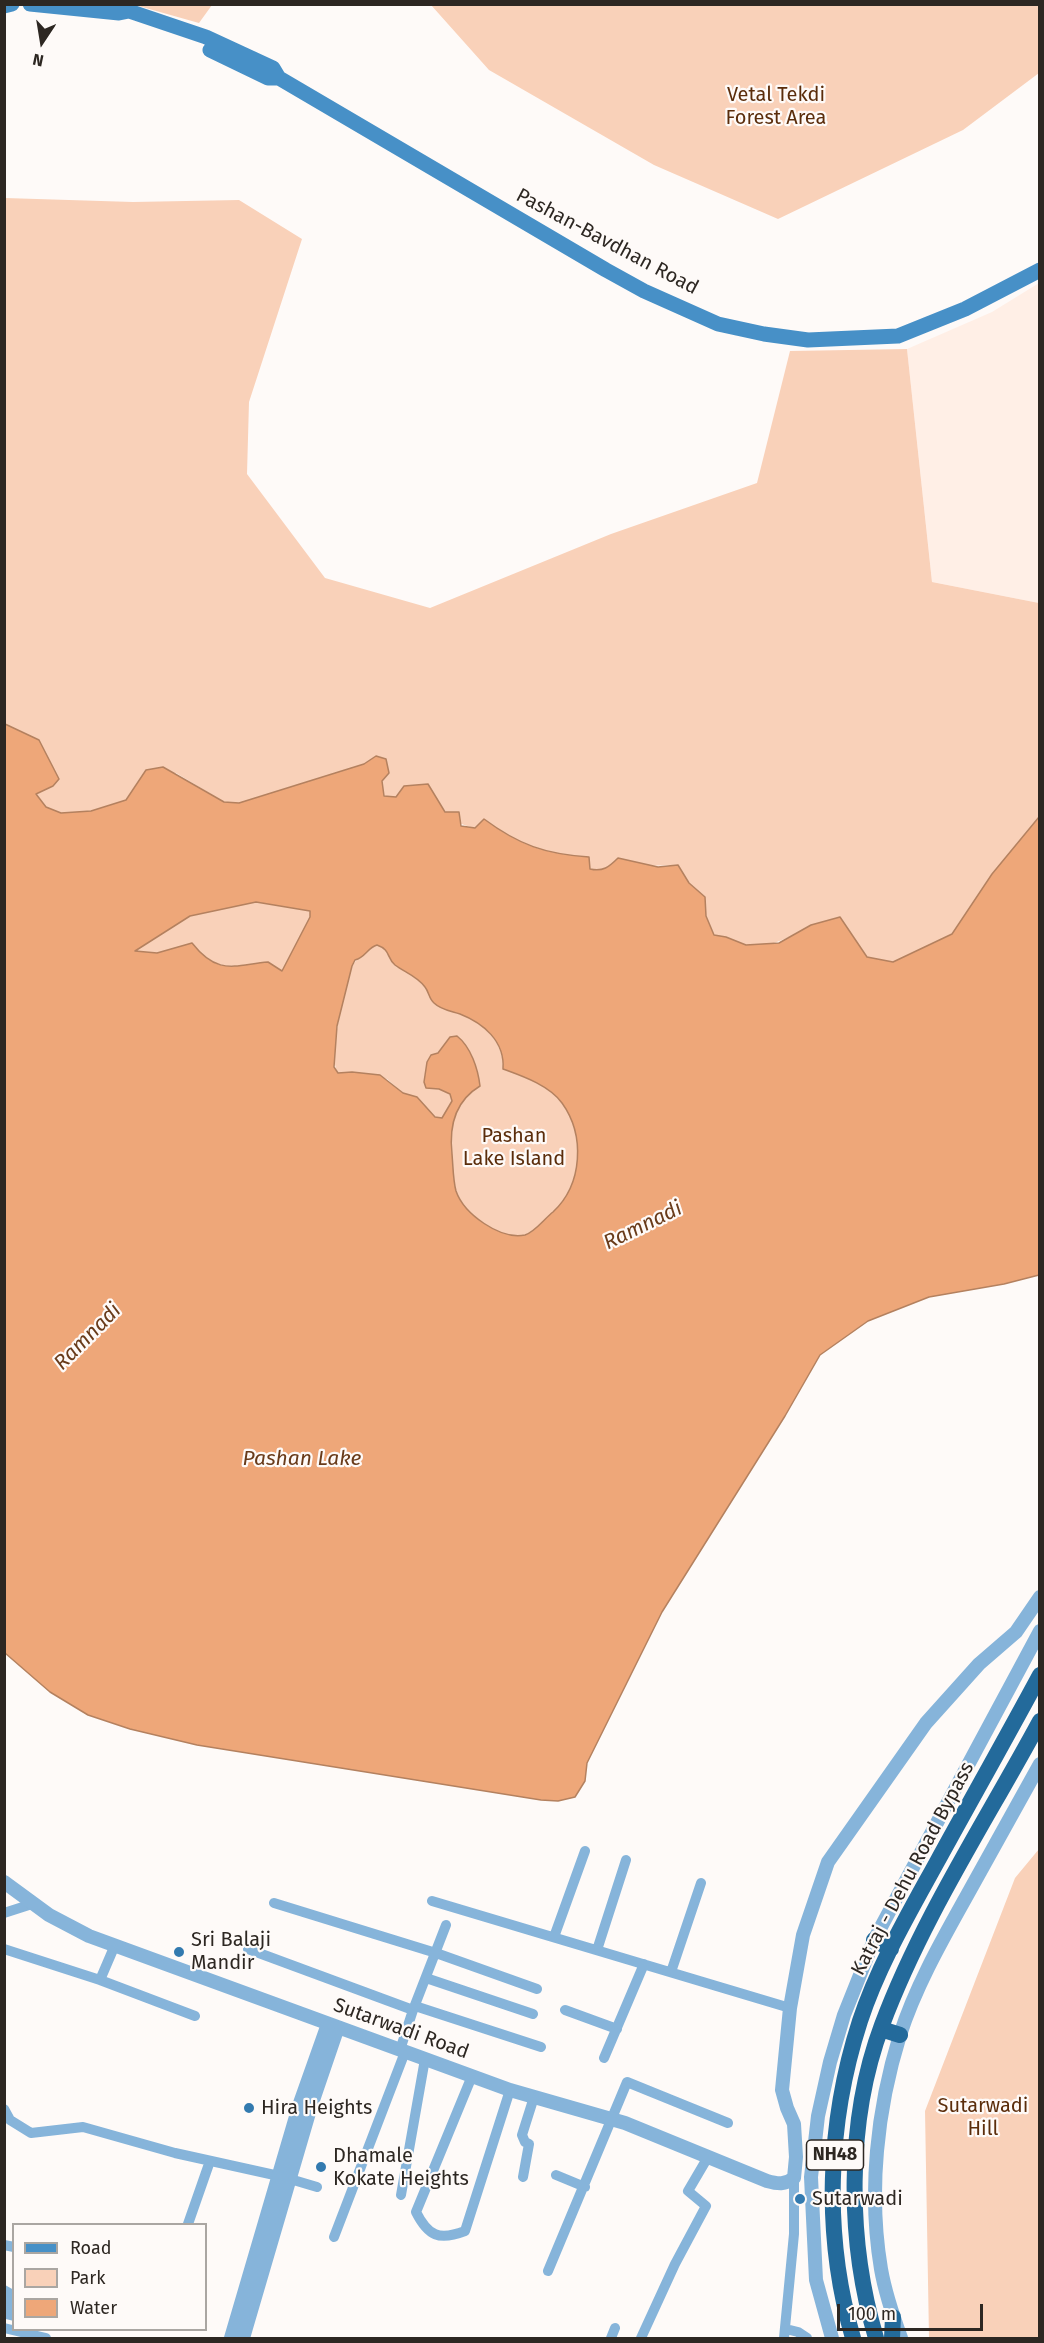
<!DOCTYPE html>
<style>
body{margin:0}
#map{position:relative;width:1044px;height:2343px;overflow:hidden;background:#fefaf8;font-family:"Fira Sans",sans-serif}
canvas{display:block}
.frame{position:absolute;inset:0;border:6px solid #2d2722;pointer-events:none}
.legend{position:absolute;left:12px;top:2223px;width:195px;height:108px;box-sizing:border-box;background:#fefaf8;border:2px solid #aaa6a2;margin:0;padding:8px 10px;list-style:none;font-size:18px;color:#2d2722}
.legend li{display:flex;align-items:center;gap:12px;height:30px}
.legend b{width:30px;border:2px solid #aaa6a2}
.north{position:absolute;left:12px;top:12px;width:60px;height:60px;-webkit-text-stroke:4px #fefaf8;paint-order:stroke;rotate:192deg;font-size:16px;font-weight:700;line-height:24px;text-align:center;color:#2d2722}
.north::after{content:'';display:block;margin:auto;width:21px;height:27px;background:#2d2722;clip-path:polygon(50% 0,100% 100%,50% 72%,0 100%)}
.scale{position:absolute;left:837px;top:2304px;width:146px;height:27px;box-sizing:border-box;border:3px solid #2d2722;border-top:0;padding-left:8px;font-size:18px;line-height:21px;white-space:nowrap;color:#2d2722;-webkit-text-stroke:4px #fefaf8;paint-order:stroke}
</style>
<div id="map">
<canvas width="1044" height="2343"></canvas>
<div class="frame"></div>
<ul class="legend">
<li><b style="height:8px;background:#4790c7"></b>Road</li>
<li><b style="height:16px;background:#f9d1b9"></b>Park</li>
<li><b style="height:16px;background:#eea779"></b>Water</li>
</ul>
<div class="north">N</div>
<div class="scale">100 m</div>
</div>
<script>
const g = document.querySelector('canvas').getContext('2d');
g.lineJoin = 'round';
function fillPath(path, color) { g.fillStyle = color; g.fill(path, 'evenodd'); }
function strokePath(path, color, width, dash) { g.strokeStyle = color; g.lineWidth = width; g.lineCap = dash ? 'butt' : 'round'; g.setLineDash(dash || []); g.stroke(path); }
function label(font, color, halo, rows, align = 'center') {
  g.font = font + ' "Fira Sans",sans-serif'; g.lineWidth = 4.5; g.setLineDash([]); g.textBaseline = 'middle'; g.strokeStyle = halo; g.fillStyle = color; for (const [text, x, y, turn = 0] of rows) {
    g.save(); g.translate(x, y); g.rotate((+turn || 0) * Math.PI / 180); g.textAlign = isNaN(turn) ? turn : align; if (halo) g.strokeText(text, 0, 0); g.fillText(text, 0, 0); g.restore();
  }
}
fillPath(new Path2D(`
 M1039,283V603L932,582L907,349L992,312Z`), '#ffefe6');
fillPath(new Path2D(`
 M135,5H212L199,23Z
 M431,5H1039V73L963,130L778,219L654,165L489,70Z
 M5,198L133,202L239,200L302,239L249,402L247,474L325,578L430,608L611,534L757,483L790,351L907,349L932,582L1039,603V817L992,874L952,934L893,962L867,957L811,925C791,936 770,950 745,945C734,942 726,937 714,935L706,916L705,897L689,883L678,865L610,867L600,871L590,869L589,857C545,854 519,845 484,819L475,828C450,824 440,805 428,784L404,786L396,797L384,796L382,781L389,772L386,759L377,756L364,764L239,803L224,802L176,773L126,800L91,811L61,813L46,807L35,794L53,786L39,740L5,724Z
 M256,902L310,911V917L282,971L268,962C233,965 218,975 192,943L157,953L134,951L190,916L203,911Z
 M377,945C391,950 386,957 395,964C404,972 417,976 425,987C429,992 429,999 434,1003C441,1010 451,1010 460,1014C483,1023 504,1041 503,1069C522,1076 549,1085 562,1103C585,1136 583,1184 553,1212C545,1219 535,1232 525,1235C500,1240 464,1214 456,1191C453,1180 453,1165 452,1154C449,1127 455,1101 480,1086L473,1059L462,1040L450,1037L438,1053L431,1055L427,1062L424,1081L450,1094L452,1101L442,1118H435L417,1097L403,1093L387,1079L352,1072L338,1073C327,1056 346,987 352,966C357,957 366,956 370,947Z
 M1039,1849V2338H929L925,2111L1015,1878Z`), '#f9d1b9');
const water = new Path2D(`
 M5,724L39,740L59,779L53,786L36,794L46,807L61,813L91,811L126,800L146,770L163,767L224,802L239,803L364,764L376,756L386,759L389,773L382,781L384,796L396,797L404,786L428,784L445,812H459L461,826L475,828L484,819C519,845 545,854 589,857L590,869C603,872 609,867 618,858L658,867L678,865L689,883L705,897L706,916L714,935L726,937L746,945L779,943L811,925L840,917L867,957L893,962L952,934L992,874L1039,817V1275L1004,1284L929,1297L868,1321L820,1355L785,1416L662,1612L587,1763L585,1781L575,1797L558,1801L541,1800L197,1745L130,1729L88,1715L50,1692L5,1653ZM256,902L310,911V917L282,971L268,962C234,965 218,976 192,943L157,953L135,951L190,916ZM377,945C391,950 386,957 395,965C404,972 417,976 425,987C429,992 429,999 434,1003C441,1010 451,1011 460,1014C483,1023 505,1041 503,1069C522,1076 549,1085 562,1103C585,1135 583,1184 553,1212C545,1218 535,1232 525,1235C500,1240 464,1214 456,1191C453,1180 453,1165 452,1154C449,1127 455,1101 480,1086C478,1069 471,1047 457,1036L450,1037L438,1053L431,1055L427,1062L424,1082L426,1088L439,1089L450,1094L452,1101L442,1118L435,1117L417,1097L403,1093L380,1075L352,1072L338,1073L334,1067L337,1026L352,966L355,960C366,957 367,948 377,945Z`);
fillPath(water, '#eea779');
strokePath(water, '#b4815f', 1.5);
strokePath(new Path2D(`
 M432,1901L790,2008
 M274,1903L436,1953L537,1989
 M4,1913L32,1904
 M554,1937L585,1851
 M4,1949L100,1980L195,2016
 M248,1949L413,2010L400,2050
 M597,1950L626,1860
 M671,1972L701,1883
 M426,1978L533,2014
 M100,1980L115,1945
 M415,2006L541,2047
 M413,2010L446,1925
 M565,2010L617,2029
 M604,2058L644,1964
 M472,2076L416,2212C428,2236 439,2241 465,2231L510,2090
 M4,2109L10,2120L31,2133L83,2127L175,2153L279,2176
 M556,2175L585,2187
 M523,2177L529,2144L525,2142L522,2135L534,2097
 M290,2179L317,2187
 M401,2195L425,2059
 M188,2224L210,2161
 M334,2237L405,2052
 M4,2245L14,2247
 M548,2271L627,2082L728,2123
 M4,2290L11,2294L6,2314L14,2316
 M4,2328L46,2338
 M786,2329L798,2332L807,2338
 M611,2338L615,2328
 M641,2338L675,2264L706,2206L688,2191L708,2157
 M784,2338L794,2234V2178`), '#86b4da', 10);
strokePath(new Path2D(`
 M4,1882L49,1915L89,1936L510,2090L625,2123L767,2181C778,2184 785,2185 794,2178L796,2157L794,2124L787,2108L782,2090L790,2008L803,1935L828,1862L926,1723L979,1664L1016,1632L1040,1597
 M231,2338L300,2103L328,2024
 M243,2338L311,2106L338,2027
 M832,2338L816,2280L811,2177L818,2116L830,2062L844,2015L874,1940L1040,1631
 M901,2338C893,2316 885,2292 881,2269C868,2192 877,2109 900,2035C915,1988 941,1942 965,1899C990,1854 1015,1809 1040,1764`), '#86b4da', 14);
strokePath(new Path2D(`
 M30,4L119,13L129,11L206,37L273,68L279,78L606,270L644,291L718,324L764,334L808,340L898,336L965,309L1040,270
 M4,6L12,4
 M210,50L268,78H279`), '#4790c7', 15);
strokePath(new Path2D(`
 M874,1940L891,1949
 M881,2029L900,2035
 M853,2338C823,2236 827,2123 860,2021C878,1966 909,1913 937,1862C971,1800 1006,1738 1040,1675
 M876,2338C847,2241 846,2121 882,2025C922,1918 986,1821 1040,1721
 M892,2338L893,2317`), '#236a9b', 16);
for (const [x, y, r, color] of [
 [179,1952,6,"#337aaf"],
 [249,2108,6,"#337aaf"],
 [321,2167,6,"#337aaf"],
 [800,2199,6,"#337aaf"]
]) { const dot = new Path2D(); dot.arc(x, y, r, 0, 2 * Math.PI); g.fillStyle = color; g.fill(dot); strokePath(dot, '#fefaf8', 2); }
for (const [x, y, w] of [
 [835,2155,57]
]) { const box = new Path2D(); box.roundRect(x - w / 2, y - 15, w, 30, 4.5); g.fillStyle = '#fefaf8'; g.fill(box); strokePath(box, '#2d2722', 1.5); }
label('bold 18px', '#2d2722', null, [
 ["NH48",835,2155]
]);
label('20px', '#5b2d0b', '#fefaf8', [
 ["Vetal Tekdi",776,95],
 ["Forest Area",776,118],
 ["Pashan",514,1136],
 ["Lake Island",514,1159],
 ["Sutarwadi",983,2106],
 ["Hill",983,2129]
]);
label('20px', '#2d2722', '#fefaf8', [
 ["Pashan-Bavdhan Road",607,242,28],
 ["Katraj - Dehu Road Bypass",913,1869,-62],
 ["Sutarwadi Road",401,2029,20]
]);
label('20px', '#2d2722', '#fefaf8', [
 ["Sri Balaji",191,1940],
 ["Mandir",191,1963],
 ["Hira Heights",261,2108],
 ["Dhamale",333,2156],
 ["Kokate Heights",333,2179],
 ["Sutarwadi",812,2199]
], 'left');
label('italic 21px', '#693b1a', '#fefaf8', [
 ["Ramnadi",643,1226,-26],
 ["Ramnadi",88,1337,-45],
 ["Pashan Lake",302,1459]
]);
</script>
